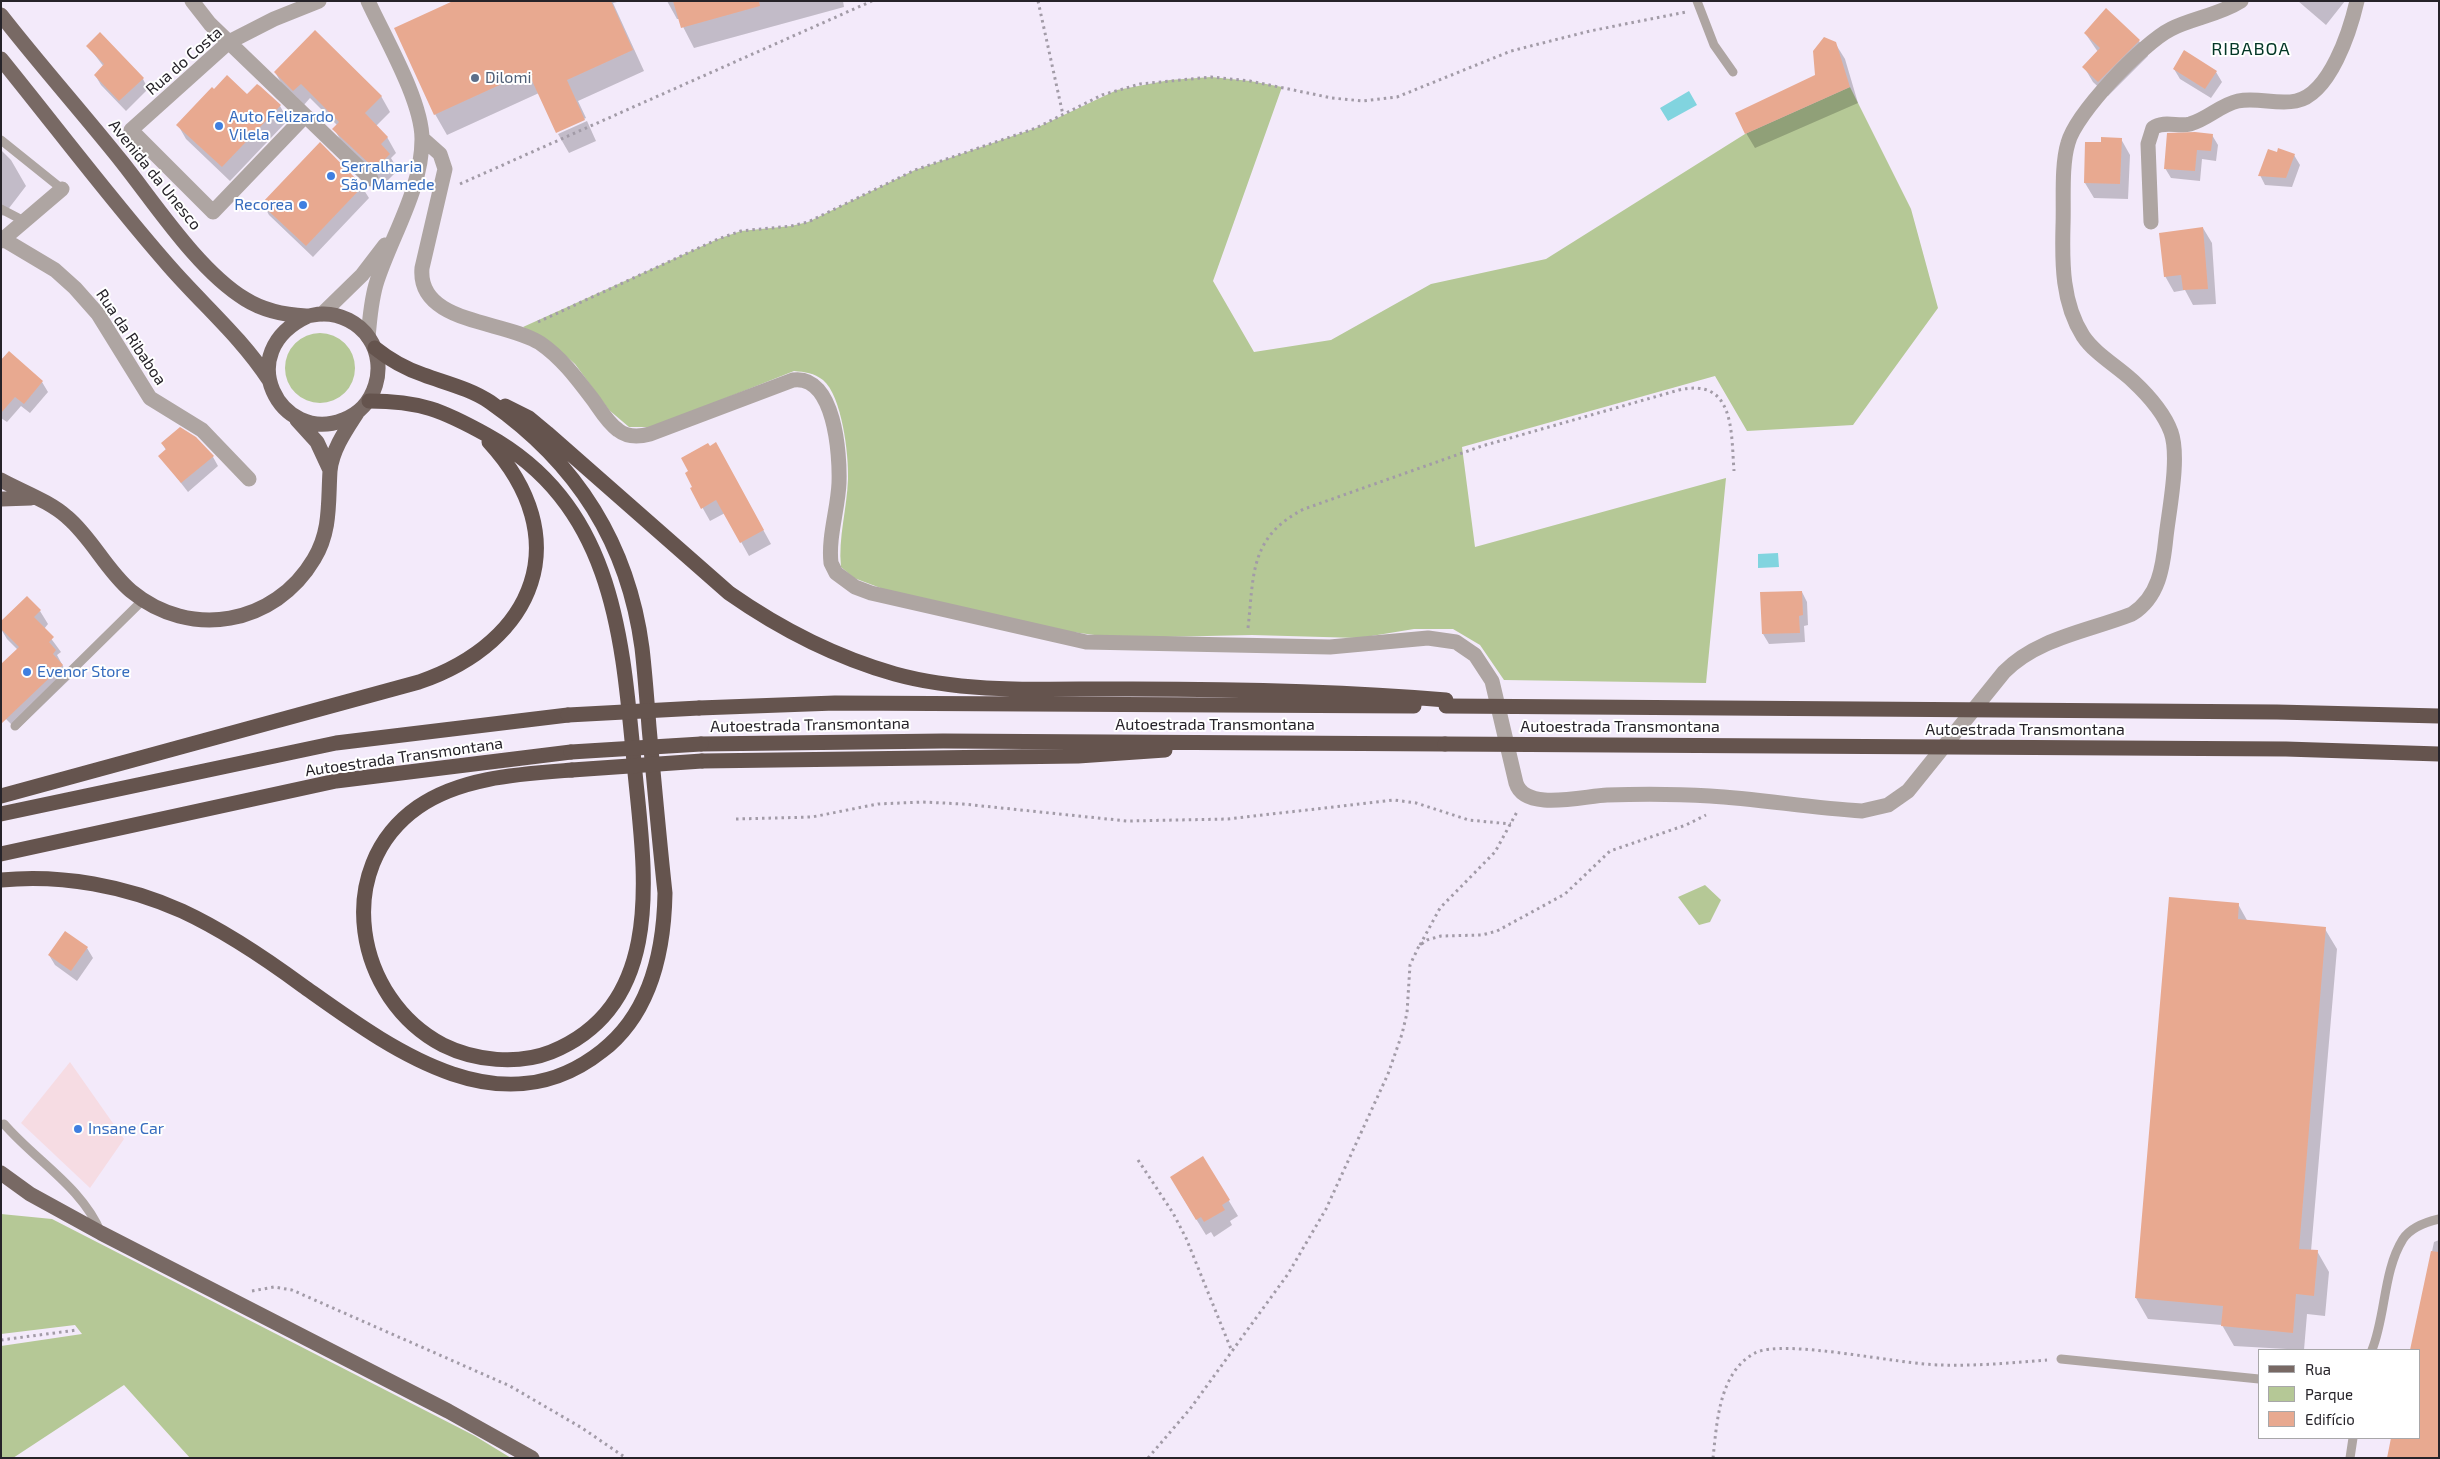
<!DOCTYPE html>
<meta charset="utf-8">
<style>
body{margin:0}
#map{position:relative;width:2440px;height:1459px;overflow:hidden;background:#f3eafa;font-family:"Exo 2",sans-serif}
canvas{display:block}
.frame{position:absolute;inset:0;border:2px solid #262329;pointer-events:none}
.legend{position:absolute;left:2258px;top:1349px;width:162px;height:90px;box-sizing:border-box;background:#fff;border:1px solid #a8a7a9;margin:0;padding:6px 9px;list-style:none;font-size:15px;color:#262329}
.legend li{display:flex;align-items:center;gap:10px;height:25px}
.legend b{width:25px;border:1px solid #a8a7a9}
</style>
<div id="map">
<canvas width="2440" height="1459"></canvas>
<div class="frame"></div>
<ul class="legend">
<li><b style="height:6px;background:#786964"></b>Rua</li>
<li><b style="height:14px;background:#b5c896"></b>Parque</li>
<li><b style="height:14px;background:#e8a990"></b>Edifício</li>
</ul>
</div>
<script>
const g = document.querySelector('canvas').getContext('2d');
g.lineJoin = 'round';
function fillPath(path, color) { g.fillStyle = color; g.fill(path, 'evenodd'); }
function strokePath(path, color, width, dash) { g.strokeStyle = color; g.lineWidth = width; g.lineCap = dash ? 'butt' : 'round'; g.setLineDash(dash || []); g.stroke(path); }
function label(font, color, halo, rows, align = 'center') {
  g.font = font + ' "Exo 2",sans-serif'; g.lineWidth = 4; g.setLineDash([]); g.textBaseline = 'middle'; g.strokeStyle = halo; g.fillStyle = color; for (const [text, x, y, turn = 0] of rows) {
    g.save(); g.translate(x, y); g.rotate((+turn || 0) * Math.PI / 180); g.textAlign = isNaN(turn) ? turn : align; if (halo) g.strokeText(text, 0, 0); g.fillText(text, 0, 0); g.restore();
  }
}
fillPath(new Path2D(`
 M70,1062L124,1139L90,1188L21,1123Z`), '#f6dce3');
fillPath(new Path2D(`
 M1211,77L1250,81L1282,87L1213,281L1254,352L1331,340L1431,284L1546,259L1745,134L1850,87L1911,209L1938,308L1853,425L1747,431L1715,376L1462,447L1475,547L1726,478L1706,683L1504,680L1480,645L1453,629H1414L1359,638L1252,635L1117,638L1057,630L899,595L854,578L841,567C838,538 847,509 848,479C849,455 842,396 823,380C814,373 805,372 794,371L653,427H629L609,410L575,364L558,349L523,327L718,239L741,231L791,226L808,222L915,170L1036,128L1117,90L1170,80Z
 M285 368a35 35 0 1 1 70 0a35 35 0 1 1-70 0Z
 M1705,885L1721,900L1710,922L1699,925L1678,897Z
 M1,1214L52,1219L475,1436L511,1458H190L124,1385L13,1458H1V1346L82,1334L75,1325L1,1334Z`), '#b5c896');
fillPath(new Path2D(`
 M1689,91L1697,105L1668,121L1660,108Z
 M1778,553L1779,567L1758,568V554Z`), '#81d4df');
fillPath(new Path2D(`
 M456,1H621L613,3L644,71L578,101L586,118L557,131L539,93L447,135L435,114Z
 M667,1H843L844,7L694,48L679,19H677Z
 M2298,1H2345L2326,25Z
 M2085,33L2139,41L2148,56L2108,96L2093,82L2084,67L2098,52Z
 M1835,43L1845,59L1858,103L1755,148L1746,133L1816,76Z
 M88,46L143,79L148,89L126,111L101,85L95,75L104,67Z
 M2174,69L2216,72L2222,82L2211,98L2180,79Z
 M275,72L381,96L390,112L376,126L387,137L396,153L391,158L398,170L384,184L343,144L334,129L337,125L310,98L303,106L284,88Z
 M247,96L280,106L288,120L230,181L186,139L178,125Z
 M587,121L596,141L569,153L558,134Z
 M2212,135L2218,145L2216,161L2202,159L2200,181L2171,178L2165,168Z
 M2121,139L2130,155L2128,199L2094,198L2085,183L2102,144Z
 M320,144L362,187L369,198L313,257L269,215L263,204Z
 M1,150L11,160L26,186L3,216L1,214Z
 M2294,155L2300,165L2292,187L2265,185L2260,175Z
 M2203,228L2212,243L2216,304L2193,305L2185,290L2174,292L2165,276Z
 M9,353L42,382L48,392L30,413L21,406L7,422L1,418V360Z
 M162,443L213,457L218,466L188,492L160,456L166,450Z
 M716,444L771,544L749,556L725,513L710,521L692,489L709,448Z
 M1802,592L1807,602L1808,625L1804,626L1805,642L1769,644L1763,634Z
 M40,611L48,624L44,629L61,652L57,655L70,679L17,730L1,714L18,650L7,639L1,629V623Z
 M2238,904L2248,922L2325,929L2337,949L2311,1251H2317L2329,1272L2325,1316L2307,1314L2304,1350L2234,1346L2222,1325L2148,1319L2136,1298Z
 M87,948L93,958L77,981L55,965L49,955Z
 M1203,1158L1238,1216L1230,1221L1232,1225L1214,1237L1211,1232L1206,1235L1180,1193Z
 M2439,1240V1458H2388L2393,1438H2419V1350H2411L2434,1242Z`), '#0003');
fillPath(new Path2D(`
 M453,1H611L633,50L567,80L585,120L556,133L528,72L434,115L394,28Z
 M673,1H759L760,6L681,28Z
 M2106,8L2140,40L2098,82L2082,67L2100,48L2084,33Z
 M315,30L382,96L365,113L388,137L381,144L390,154L375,169L332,129L339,122L301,84L293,91L274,72Z
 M100,32L144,78L119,101L94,75L104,64L86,46Z
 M1824,37L1836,42L1850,87L1745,134L1735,113L1815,75L1813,51Z
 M2184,50L2217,71L2205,89L2173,69Z
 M227,75L247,94L257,84L260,86L281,105L222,167L176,125L212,87L214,89Z
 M2195,132L2213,134L2211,151L2197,150L2195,171L2164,169L2167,133Z
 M2101,137L2122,138L2120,184L2084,183L2085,142H2101Z
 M320,142L363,186L306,246L261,204Z
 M2278,148L2295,154L2286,178L2258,176L2268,149L2277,152Z
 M2203,227L2208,289L2183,290L2181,275L2164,277L2159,233Z
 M9,351L43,381L24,404L15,397L1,413V360Z
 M180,427L196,437L214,456L181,483L158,456L166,449L161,443Z
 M716,442L764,530L740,543L716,500L701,509L690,488L692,487L685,473L688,471L681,458L708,443L710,446Z
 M1802,591L1803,615L1799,616L1800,633L1762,634L1760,592Z
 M27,596L41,610L34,617L54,637L49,642L56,650L53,654L63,665L1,724V664L19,647L1,629V621Z
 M2169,897L2239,903L2238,919L2326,927L2299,1249L2318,1250L2314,1296L2296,1294L2293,1333L2221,1326L2223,1306L2135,1298Z
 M65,931L88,947L71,971L48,955Z
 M1203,1156L1230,1200L1222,1205L1225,1210L1204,1222L1201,1217L1196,1220L1170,1177Z
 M2431,1251L2439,1252V1458H2387L2391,1438H2419V1350H2410Z`), '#e8a990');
strokePath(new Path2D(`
 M1038,1L1063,115
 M460,184L872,1
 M538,322L718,239L741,231L791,226L808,222L915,170L1036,128L1102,95L1140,84L1211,77L1250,81L1332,98L1363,101L1397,97L1511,51L1590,31L1686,12
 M1248,628C1254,575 1249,537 1304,509L1482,446L1679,390C1735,377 1731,432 1734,471
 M736,819L812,817L878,804L923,802L963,804L1127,821L1228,819L1394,800L1416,803L1469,820L1511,824
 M1420,945L1440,908L1495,852L1518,810
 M1138,1160L1173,1213L1186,1238L1231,1349
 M252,1291L274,1287L292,1290L510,1386L582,1428L626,1458
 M1,1340L77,1330
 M1148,1458L1190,1409L1288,1274L1326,1209L1388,1074L1402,1034L1407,1013L1410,965L1419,946L1427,940L1441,936L1482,935L1497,931L1565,894L1610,851L1686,825L1706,815
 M1713,1458C1717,1422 1719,1372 1755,1353C1783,1338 1902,1365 1941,1365C1976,1366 2012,1363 2047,1360`), '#a29ba7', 3, [2.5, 4]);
strokePath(new Path2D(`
 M1697,1L1714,45L1733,72
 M1,140L62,189
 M1,209L24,221
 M15,726L143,600
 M4,1124C36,1161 82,1187 101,1233
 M2372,1350C2386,1315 2383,1271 2403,1239C2411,1227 2426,1222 2439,1219
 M2061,1359L2259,1379
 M2350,1458L2353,1438`), '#aea5a2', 9);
strokePath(new Path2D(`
 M192,1L210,24L371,179
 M368,1C385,38 422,101 422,139C422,189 392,235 377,281C371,299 370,318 368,337
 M305,116L213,212L131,130L229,42L274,19L319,1
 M422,138L440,154L445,169L422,268C417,324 504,320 540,343C562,358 578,380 594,401C601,411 608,423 618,430C628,438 639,437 650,434L793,380C835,374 840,455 839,483C838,509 828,537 831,563L836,573L855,587L871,593L1086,642L1330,647L1428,638L1456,642L1475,655L1492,681L1516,783C1525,812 1583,796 1607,795C1641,794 1676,794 1710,796C1760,799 1811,808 1862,811L1888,805L1908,791L2004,672C2037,638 2089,631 2132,614C2159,597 2163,567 2166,537C2169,510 2180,457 2171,432C2164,413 2148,395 2133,381C2117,366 2095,354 2083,336C2062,303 2062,263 2063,226C2064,201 2061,166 2068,143C2076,113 2143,43 2171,29C2193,18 2219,15 2241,1
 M2151,222L2148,144L2153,128C2164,120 2178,127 2190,124C2208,119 2220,105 2238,101C2257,97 2277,105 2296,101C2330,94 2350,31 2357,1
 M3,239L55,270L75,288L98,314L150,398L202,430L249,479
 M1,241L62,189
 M322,314L362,275L385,245`), '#aea5a2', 15);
strokePath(new Path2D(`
 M1,15C40,65 82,112 122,162C156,205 199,271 245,299C264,311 285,315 306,316C311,316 316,314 321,314C340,313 359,323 369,338C388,366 376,408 343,420C281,445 230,352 308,316
 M1,59C57,128 111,200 169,266C203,305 241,337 269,380
 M297,420L317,442L330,470
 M1,480C23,492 49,501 67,517C92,538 106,570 131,591C190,640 275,625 314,559C331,531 328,503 330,471C332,450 346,430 357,413
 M1,499L31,498
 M1,1173L30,1194L101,1233L448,1411L532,1458`), '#786964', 15);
strokePath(new Path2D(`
 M369,401C420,401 442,410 487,435C613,505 622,633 634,762C643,862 671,1003 551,1052C518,1065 475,1061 443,1045C355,999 331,868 418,807C461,777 520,774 572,770
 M505,406L529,418L547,433L729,593C779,628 835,657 895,674C971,695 1054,688 1132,689C1237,689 1341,691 1446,700
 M699,708L835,703L1414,706
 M701,744L943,741L1445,744
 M702,761L1078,756L1165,750
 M1,796L419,682C536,642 577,538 489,442
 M1,814L336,743L568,715
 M1,854L336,781L571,752
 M1,880C62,874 126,886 182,911C225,931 265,958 303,986C389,1047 500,1132 602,1051C650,1014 664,951 665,893C659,838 654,782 649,727C647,701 645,674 642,648C628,543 577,463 490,402C471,389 446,383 424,375C406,369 390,360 375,348`), '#65544e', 15);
strokePath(new Path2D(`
 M1446,706L2277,712L2439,716
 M568,715L699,708
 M1445,744L2286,749L2439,754
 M571,752L701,744
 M572,770L702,761`), '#65544e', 15);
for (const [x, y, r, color] of [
 [475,78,5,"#5c6f8a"],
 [219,126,5,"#3f7fe0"],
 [331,176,5,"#3f7fe0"],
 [303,205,5,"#3f7fe0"],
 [27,672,5,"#3f7fe0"],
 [78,1129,5,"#3f7fe0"]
]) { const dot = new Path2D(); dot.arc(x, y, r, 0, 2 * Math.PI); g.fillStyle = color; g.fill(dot); strokePath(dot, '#fff', 2); }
label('16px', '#262329', '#fff', [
 ["Rua do Costa",184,61,-41],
 ["Avenida da Unesco",155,175,51],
 ["Rua da Ribaboa",131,337,56],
 ["Autoestrada Transmontana",810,725,-1],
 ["Autoestrada Transmontana",1215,725],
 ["Autoestrada Transmontana",1620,727],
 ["Autoestrada Transmontana",2025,730],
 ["Autoestrada Transmontana",404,757,-8]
]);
label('16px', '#4e5e75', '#fff', [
 ["Dilomi",485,78]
], 'left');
label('16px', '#366cbe', '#fff', [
 ["Auto Felizardo",229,117],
 ["Vilela",229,135],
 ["Serralharia",341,167],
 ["São Mamede",341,185],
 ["Recorea",293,205,"right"],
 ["Evenor Store",37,672],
 ["Insane Car",88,1129]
], 'left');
g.letterSpacing = '1px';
label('18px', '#033726', '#fff', [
 ["RIBABOA",2251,49]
]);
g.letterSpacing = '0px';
</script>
